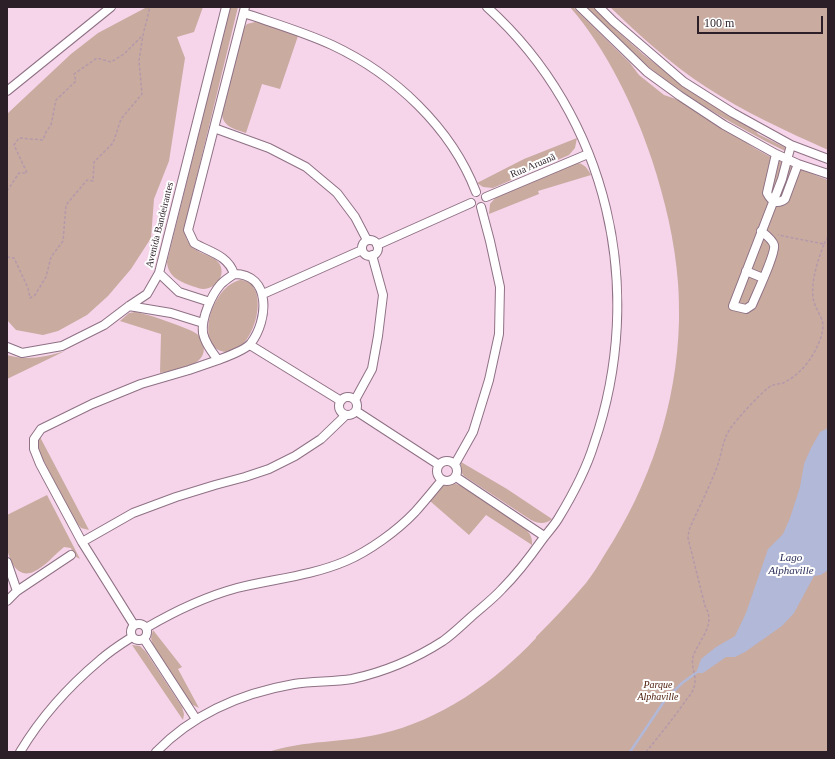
<!DOCTYPE html>
<meta charset="utf-8">
<style>
body{margin:0}
#map{position:relative;width:835px;height:759px;overflow:hidden;background:#f6d4ea;font-family:"Times New Roman",serif}
canvas{display:block}
.frame{position:absolute;inset:0;border:8px solid #2c1f28;pointer-events:none}
.scale{position:absolute;left:697px;top:16px;width:126px;height:18px;box-sizing:border-box;border:2px solid #2c1f28;border-top:0;padding-left:5px;font-size:12px;line-height:14px;white-space:nowrap;color:#2c1f28;-webkit-text-stroke:3px #fff;paint-order:stroke}
</style>
<div id="map">
<canvas width="835" height="759"></canvas>
<div class="frame"></div>
<div class="scale">100 m</div>
</div>
<script>
const g = document.querySelector('canvas').getContext('2d');
g.lineJoin = 'round';
function fillPath(path, color) { g.fillStyle = color; g.fill(path, 'evenodd'); }
function strokePath(path, color, width, dash) { g.strokeStyle = color; g.lineWidth = width; g.lineCap = dash ? 'butt' : 'round'; g.setLineDash(dash || []); g.stroke(path); }
function label(font, color, halo, rows, align = 'center') {
  g.font = font + ' "Times New Roman",serif'; g.lineWidth = 4; g.setLineDash([]); g.textBaseline = 'middle'; g.strokeStyle = halo; g.fillStyle = color; for (const [text, x, y, turn = 0] of rows) {
    g.save(); g.translate(x, y); g.rotate((+turn || 0) * Math.PI / 180); g.textAlign = isNaN(turn) ? turn : align; if (halo) g.strokeText(text, 0, 0); g.fillText(text, 0, 0); g.restore();
  }
}
fillPath(new Path2D(`
 M147,7H203L194,32L177,37L185,58L169,161L154,199L151,238L131,269L108,296L87,315L58,331L43,335L16,330L7,320V114L71,54L98,33Z
 M230,7H238L185,225C184,244 193,250 209,256C213,258 216,259 219,263C228,277 212,293 198,288C184,283 168,279 167,262Z
 M570,7H573L630,63L639,75L664,95L679,100L739,136C757,155 803,170 828,180V752H268C304,740 343,743 380,734C439,721 495,682 536,638V637C553,620 570,602 586,583C593,574 599,564 605,554C650,485 677,404 679,321C679,308 679,295 678,283C675,241 665,200 652,160C635,108 606,48 570,7Z
 M586,7H594L616,30L644,55L688,89L720,110L753,128L758,134L786,148L785,151C737,127 692,101 650,68C627,49 607,28 586,7Z
 M610,7H828V150C786,131 744,112 706,87C671,64 640,36 610,7Z
 M255,22L261,23L298,36L280,89L262,84L246,133C234,129 221,126 222,111L243,29L247,24Z
 M577,138L575,148L569,155L493,188L483,187L477,183L524,159Z
 M573,163C582,162 587,167 591,175L538,191L539,194L489,214L490,204L496,197Z
 M240,280C275,281 253,362 221,351C195,342 213,286 240,280Z
 M135,312C145,313 189,328 197,334C205,340 207,354 198,361C191,367 169,371 160,373L161,334L120,321L129,313Z
 M65,351L7,379V355C27,361 45,357 65,351Z
 M40,437L89,530L81,528L75,521L38,450V442Z
 M461,462L507,489L552,519C546,524 539,524 531,520L464,476L461,472Z
 M453,483L462,486L517,521L516,523C525,528 533,533 532,545L486,515L469,535L430,501L443,486Z
 M47,495L80,559L73,555L71,548L64,547C54,555 45,567 33,572C17,579 8,559 7,546C6,536 7,525 7,515Z
 M153,630L182,667L178,669L199,708L191,704L153,646L151,638Z
 M132,645L140,646L146,652L182,707L184,714L183,720Z`), '#c9aba0');
fillPath(new Path2D(`
 M828,428V570L821,575L814,576L794,613L782,626L745,652L735,657H726L703,673H696L701,659L716,647L735,636L746,613L768,549L783,534L790,518L800,487L804,464L811,448L820,432Z`), '#b2b8d8');
strokePath(new Path2D(`
 M630,752L665,700L682,683L696,673`), '#b2b8d8', 2.5);
const minor = new Path2D(`
 M580,7L647,72L680,96L724,125L776,154L798,164L828,174
 M599,7L613,21L684,82L733,113L791,145L828,159
 M244,13C273,23 304,32 332,45C394,74 451,127 476,192
 M7,91L111,7
 M214,128L269,148L306,167L337,193L355,217L367,240
 M776,154L767,193C771,201 777,205 785,199L798,164
 M486,197L588,154
 M761,231C766,235 772,239 774,245C776,253 756,295 752,305L746,309L733,306L782,179L791,145
 M362 248a8 8 0 1 1 16 0a8 8 0 1 1-16 0Z
 M377,245L471,203
 M746,271L763,278
 M159,273L179,292L210,302
 M234,274C228,255 209,252 194,243L188,230L245,7
 M234,274C272,274 268,321 251,343C246,350 226,357 218,360C212,352 205,343 203,333C201,318 212,294 221,284C225,280 230,277 234,274Z
 M263,294L362,250
 M129,306L171,313L203,323
 M250,345L341,401
 M7,347L22,353L62,346L104,325L129,306L147,294L159,273L226,7
 M339 406a9 9 0 1 1 18 0a9 9 0 1 1-18 0Z
 M355,400L372,369L378,336L383,295L372,255
 M356,411L439,465
 M437 471a10 10 0 1 1 20 0a10 10 0 1 1-20 0Z
 M455,464L473,432L489,380L499,334L500,287L490,241L481,207
 M456,477L544,536
 M82,542L133,513L176,497L215,485L245,477L269,469L295,456L321,439L346,415
 M7,562L17,591
 M7,601L17,591L71,555
 M131 632a8 8 0 1 1 16 0a8 8 0 1 1-16 0Z
 M134,625L82,542L40,464L34,449V439L41,429L92,404L141,384L189,370L218,360
 M146,628C175,611 204,597 237,588C273,579 311,576 346,561C369,551 397,531 415,512C424,502 433,491 442,480
 M144,639L196,719
 M20,752C41,717 69,686 100,660C110,651 121,644 132,637
 M156,752C194,713 242,693 294,684C313,681 333,682 352,679C384,672 415,659 443,641C453,634 462,625 471,617C481,608 493,599 502,589C517,574 530,557 542,540C547,533 553,527 558,519C572,496 586,470 594,444C647,290 609,117 487,7`);
strokePath(minor, '#8f7185', 10);
strokePath(new Path2D(`
 M7,191L19,173H27L14,145L19,138L43,140L46,132L51,125L56,100L76,81L74,74L97,58L111,62L124,54L143,35
 M824,244L828,237
 M7,257L14,258L28,288L30,298L35,295L46,277L51,257L63,241L66,205L87,180L93,181L94,162L113,143L121,119L142,94L139,61L143,35L150,7
 M646,752C659,736 672,720 684,703C687,698 693,693 694,687C698,676 689,665 694,654C701,637 716,624 705,606L688,538L689,530C698,509 709,488 717,467C722,454 722,441 730,429C735,421 764,389 771,386C775,384 779,384 783,383C798,376 809,363 816,349C820,341 825,328 822,320C819,312 814,306 813,297C811,280 818,260 824,244L778,235`), '#b499aa', 1.5, [3, 2]);
strokePath(minor, '#fff', 8);
label('10px', '#2c1f28', '#fff', [
 ["Rua Aruanã",533,166,-23],
 ["Avenida Bandeirantes",160,225,-76]
]);
label('italic 10px', '#4f200e', '#fff', [
 ["Parque",658,685],
 ["Alphaville",658,697]
]);
label('italic 11px', '#292d58', '#fff', [
 ["Lago",791,558],
 ["Alphaville",791,571]
]);
</script>
